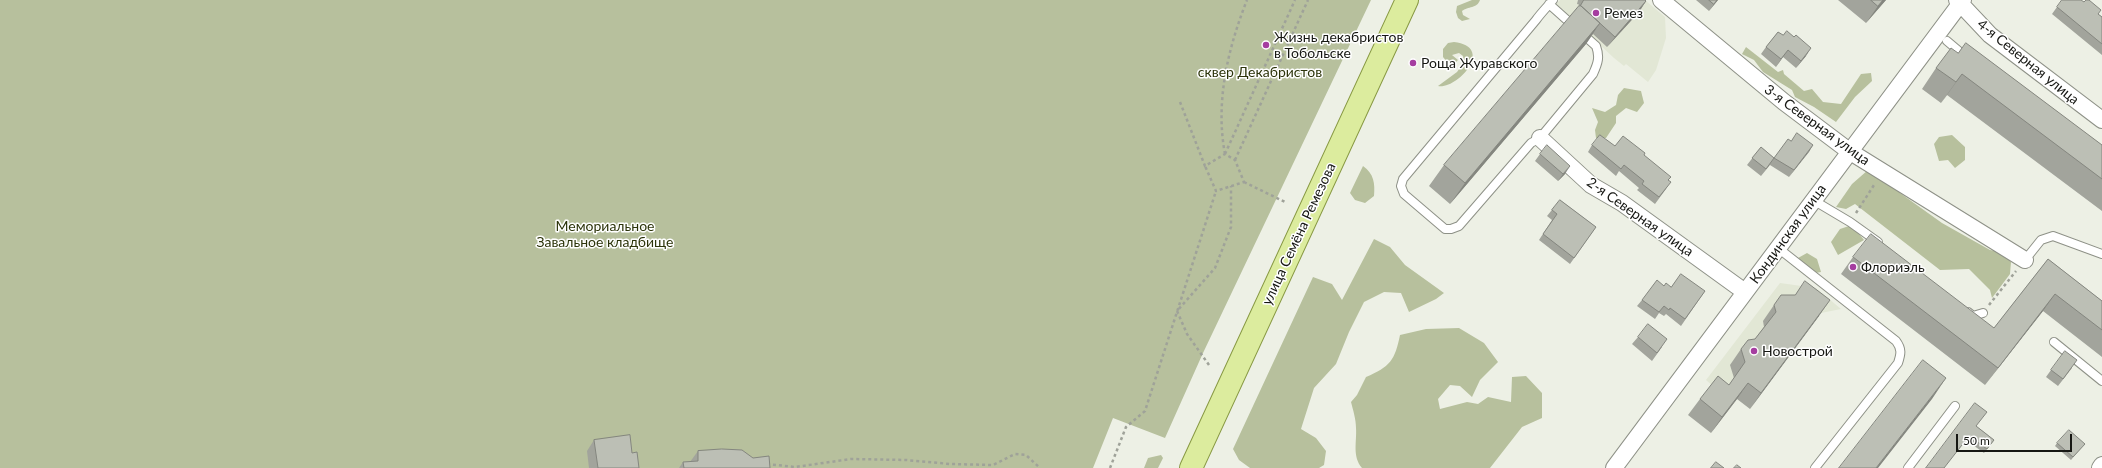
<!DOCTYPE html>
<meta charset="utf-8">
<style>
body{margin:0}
#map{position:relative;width:2102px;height:468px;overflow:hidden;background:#edf0e5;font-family:Lato,sans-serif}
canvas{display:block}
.scale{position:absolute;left:1956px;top:434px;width:116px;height:18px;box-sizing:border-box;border:2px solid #161713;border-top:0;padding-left:5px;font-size:12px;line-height:14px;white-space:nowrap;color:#161713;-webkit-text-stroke:3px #fff;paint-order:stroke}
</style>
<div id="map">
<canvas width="2102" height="468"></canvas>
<div class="scale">50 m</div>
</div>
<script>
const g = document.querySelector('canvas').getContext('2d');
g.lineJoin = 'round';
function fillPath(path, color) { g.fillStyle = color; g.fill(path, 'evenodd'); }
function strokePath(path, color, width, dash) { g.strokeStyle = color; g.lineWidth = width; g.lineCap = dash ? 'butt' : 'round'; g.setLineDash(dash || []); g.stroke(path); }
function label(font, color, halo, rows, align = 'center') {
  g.font = font + ' Lato,sans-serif'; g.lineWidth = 3; g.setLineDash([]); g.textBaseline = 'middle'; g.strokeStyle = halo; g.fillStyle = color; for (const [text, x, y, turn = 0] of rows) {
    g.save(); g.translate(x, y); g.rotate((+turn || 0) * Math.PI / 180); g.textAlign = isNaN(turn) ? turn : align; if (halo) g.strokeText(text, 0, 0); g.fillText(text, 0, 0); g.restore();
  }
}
fillPath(new Path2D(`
 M1560,0H1645L1665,17L1666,38L1656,70L1648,82L1626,64L1624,66L1614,58L1556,4Z
 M1780,283L1816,288L1841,309L1821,313L1819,316L1763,321L1765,328L1736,375L1722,394L1706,380Z`), '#e2e7d5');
fillPath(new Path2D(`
 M0,0H1371L1203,353L1165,438L1113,418L1093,468H0Z
 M1472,0H1480C1477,9 1468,6 1462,11L1463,15L1470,19L1462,21L1458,18L1456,12L1457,6Z
 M1454,42C1496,47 1457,90 1438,86L1457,72L1464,62L1463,56L1459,53L1452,55L1458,60L1455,63H1448L1443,57V49L1448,43Z
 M1746,47L1778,72L1783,70L1784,74L1804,91L1812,89L1823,102L1841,104L1861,74L1871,73L1872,81L1855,97L1836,122L1814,107L1795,97L1792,90L1763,72L1754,60L1742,54Z
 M1624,88L1641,91L1644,103L1637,112L1626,108L1616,116V123L1606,138H1596L1595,130L1598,122L1592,108L1605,112L1616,105L1618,95Z
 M1952,135L1965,147V160L1955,168L1948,160L1939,161L1934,144L1939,137Z
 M1363,166C1374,174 1375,183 1374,196L1365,203L1355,200L1350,193Z
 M1868,170L1889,181L1900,193L1942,223L1990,250L2001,252L2011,262L2010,274L1992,298L1990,290L1969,269L1940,270L1855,204L1846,209L1836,207L1852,184Z
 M1852,225L1864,240L1838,255L1831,242L1840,229Z
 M1374,239L1390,247L1405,265L1444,293L1436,299L1409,312L1401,293L1384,292L1364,302L1349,332L1336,364L1314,388L1301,429L1316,438L1326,451L1324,465L1319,468H1250L1239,460L1233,449L1313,277L1332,284L1342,300Z
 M1807,253L1817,259L1821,272L1804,275L1798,258Z
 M1459,328L1484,343L1498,362L1480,380L1472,397L1460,386L1450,385L1438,399L1440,409L1467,402L1478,404L1488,397L1511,402L1512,377L1526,376L1542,393V418L1522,427L1490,468H1362C1352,456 1357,442 1356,428C1356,419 1353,410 1351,402L1357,395L1366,377C1390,367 1395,360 1400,335L1426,329Z
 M1161,455L1163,458L1158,468H1144L1148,458Z`), '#b7c09d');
const lane = new Path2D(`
 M1549,4L1596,46C1600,57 1598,63 1593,74L1540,138L1531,143L1459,226L1451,229H1445L1404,194L1401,186L1403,179L1536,20C1541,13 1547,7 1553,0
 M1947,41L1966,57
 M1813,200L1850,222L1878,242
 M1778,248L1896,341C1902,349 1901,354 1898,363L1815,468
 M2025,260L2041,240L2053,236L2102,254
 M1968,312L1973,316L1983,313
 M2054,342L2102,381
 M1908,468L1955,406`);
const street = new Path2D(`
 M1661,0L1784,102L1849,151L2025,260
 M1957,0L1990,35L2102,120
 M1540,138L1591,185L1622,203L1745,292
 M1614,468L1963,0
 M2100,468L2102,465`);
const primary = new Path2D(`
 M1191,468L1407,0`);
strokePath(lane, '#8e9187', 10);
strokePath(street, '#8e9187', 18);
strokePath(primary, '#889943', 24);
strokePath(new Path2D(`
 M1180,102L1205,166L1225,154L1235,160L1244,182L1216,191L1205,166
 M1225,154L1295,0
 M1225,154C1215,102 1228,48 1247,0
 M1235,160L1308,0
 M1244,182L1285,202
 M1856,213L1874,185
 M1989,305L2016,271
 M1209,365L1187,334L1177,311L1215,268L1231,227V186
 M767,464L795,467L851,459L906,460L950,464L993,465L1015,454L1026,455L1040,468
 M1110,468L1126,427L1145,411L1216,191`), '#9fa299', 2.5, [3, 3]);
strokePath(lane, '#fff', 8);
strokePath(street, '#fff', 16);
strokePath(primary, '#dcec9e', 22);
fillPath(new Path2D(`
 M1578,0H1645L1646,1L1639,12L1607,47L1593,34L1586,44L1450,204L1429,186L1444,165L1580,5L1577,4Z
 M1696,0H1718L1709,11Z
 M1838,0H1886L1866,23Z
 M2057,7L2098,14L2102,17V55L2052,14Z
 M1778,32L1806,56L1796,68L1783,57L1776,67L1761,54L1766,47Z
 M1958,53L2102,145V211L1947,95L1941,103L1922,89L1936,68Z
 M1791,141L1813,145L1789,177L1770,165L1761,176L1747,165L1761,147L1774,158Z
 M1592,145L1615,146L1644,155L1669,180L1666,189L1655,204L1637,190L1639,188L1619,171L1616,176L1588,152Z
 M1540,154L1565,174L1558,181L1535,161Z
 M1560,200L1596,227L1570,264L1539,240L1552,220L1547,216Z
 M1853,257L1994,328L2048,259L2102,301V357L2043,311L1985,385L1841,274Z
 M1664,286L1705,291L1681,326L1666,314L1664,316L1659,313L1655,319L1637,306L1642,300Z
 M1774,305L1819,316L1750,409L1737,399L1711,433L1688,415L1700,399L1729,385L1734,378L1730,365L1741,349L1755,339L1764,327L1763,321Z
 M1638,337L1662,347L1652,361L1632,344Z
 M2072,368L2058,386L2046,377L2051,370Z
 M1976,426L1994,440L1984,453L1966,440Z
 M594,440L632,453L639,468H589L587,451Z
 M2057,443L2082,447L2071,460L2055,446Z
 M698,451L770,468H679L683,462H690Z`), '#a2a49c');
fillPath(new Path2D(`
 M1717,0H1718L1709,11L1714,4Z
 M1883,0H1886L1866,23L1878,6Z
 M1646,1L1639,12L1607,47L1615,37Z
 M1600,23L1586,44L1450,204L1465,183Z
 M1811,48L1806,56L1796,68L1801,61Z
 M1788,50L1783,57L1776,67L1781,59Z
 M1962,74L1947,95L1941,103L1956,82Z
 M1813,145L1809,152L1789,177L1794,170Z
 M1570,166L1565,174L1558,181L1563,174Z
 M2055,294L2043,311L1985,385L1998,368Z
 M1830,300L1819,316L1750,409L1761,393Z
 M1946,378L1932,399L1878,468H1876Z
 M1748,383L1737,399L1711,433L1722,417Z`), '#84867f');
const building = new Path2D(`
 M1584,0H1645L1646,1L1615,37L1580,5V6Z
 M1709,0H1717L1714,4Z
 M1871,0H1883L1878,6Z
 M2062,0H2081L2084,2L2086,0H2089L2101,10L2098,14L2102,17V44L2057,7Z
 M1580,5L1600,23L1465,183L1444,165Z
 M1787,31L1794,37L1796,35L1811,48L1801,61L1788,50L1781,59L1766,47L1778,32L1783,35Z
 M1966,43L2102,145V179L1962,74L1956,82L1936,68L1951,48L1958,53Z
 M1797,133L1813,145L1794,170L1774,158L1766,169L1752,158L1761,147L1774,158L1788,139L1791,141Z
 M1600,135L1615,146L1623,136L1645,153L1644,155L1671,177L1668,180L1671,182L1659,197L1642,184L1644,181L1624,165L1621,169L1592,145Z
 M1547,145L1570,166L1563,174L1540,154Z
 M1560,200L1596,227L1574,258L1543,234L1557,214L1552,210Z
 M1871,234L1994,328L2048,259L2102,301V330L2055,294L1998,368L1853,257Z
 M1681,274L1705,291L1685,319L1670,308L1669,310L1664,306L1659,312L1642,300L1657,280L1664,286L1666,283L1671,287Z
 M1805,281L1830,300L1761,393L1748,383L1722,417L1700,399L1718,376L1729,385L1745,362L1741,349L1748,340L1755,339L1776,312L1774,305L1781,295H1795Z
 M1648,324L1667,339L1657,353L1638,337Z
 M2065,351L2077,360L2063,379L2051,370Z
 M1923,360L1946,378L1876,468H1839Z
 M1975,403L1987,412L1976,426L1994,440L1987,449L1969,436L1944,468H1926Z
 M2069,430L2085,444L2073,457L2057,443Z
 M630,435L632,453L637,452L639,468H598L594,440Z
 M722,449L742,450L753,458L769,456L770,468H684L683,462L698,461V451Z
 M1716,462L1724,468H1711Z
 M1737,465L1741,468H1734Z`);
fillPath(building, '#bcbfb5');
strokePath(building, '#84867f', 1);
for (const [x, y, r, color] of [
 [1596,13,4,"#a53da0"],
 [1266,45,4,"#a53da0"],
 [1413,63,4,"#a53da0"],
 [1853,267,4,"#a53da0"],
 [1754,351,4,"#a53da0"]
]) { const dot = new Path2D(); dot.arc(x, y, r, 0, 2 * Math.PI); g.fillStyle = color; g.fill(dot); strokePath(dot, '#fff', 1.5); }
label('14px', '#161713', '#fff', [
 ["Ремез",1604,13],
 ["Жизнь декабристов",1274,37],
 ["в Тобольске",1274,53],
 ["Роща Журавского",1421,63],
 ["Флориэль",1861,267],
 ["Новострой",1762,351]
], 'left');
label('14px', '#161713', '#fff', [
 ["4-я Северная улица",2028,62,39],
 ["3-я Северная улица",1817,125,36],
 ["2-я Северная улица",1640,217,35],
 ["улица Семёна Ремезова",1299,234,-65],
 ["Кондинская улица",1788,234,-54]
]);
label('14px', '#2c340a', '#fff', [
 ["сквер Декабристов",1260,72],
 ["Мемориальное",605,226],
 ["Завальное кладбище",605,242]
]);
</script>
